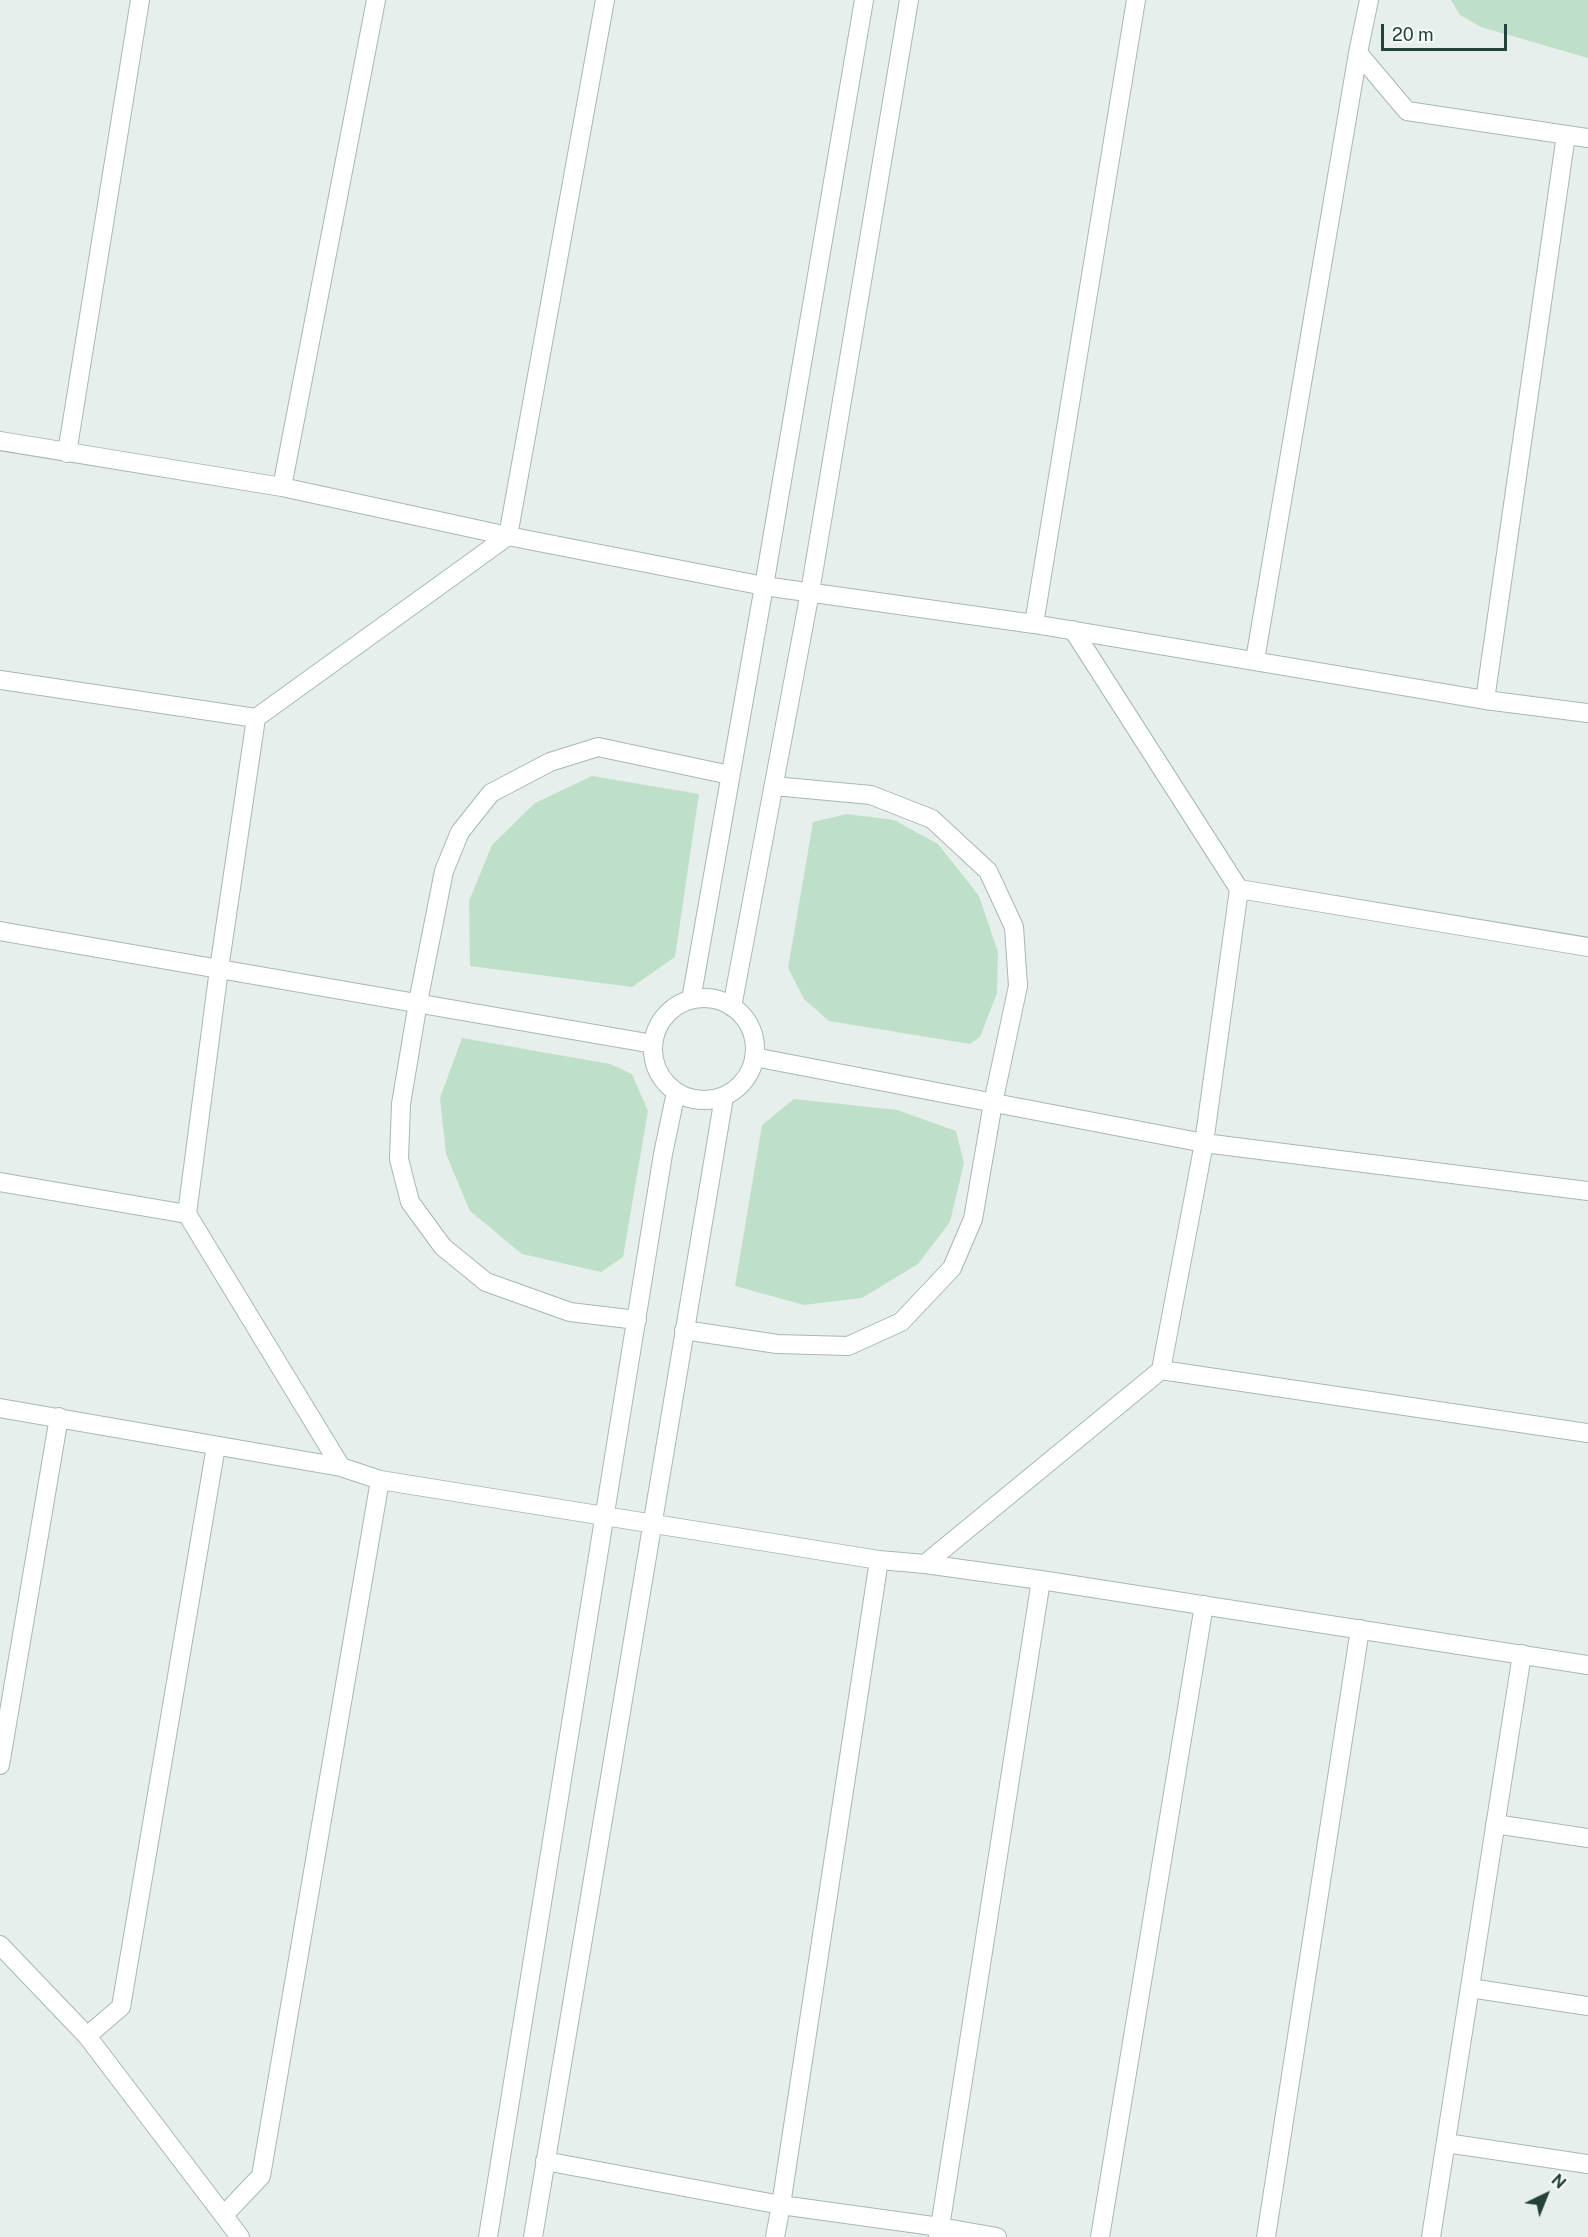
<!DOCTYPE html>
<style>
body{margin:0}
#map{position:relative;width:1588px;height:2237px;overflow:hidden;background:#e6efeb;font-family:"Public Sans",sans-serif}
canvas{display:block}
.north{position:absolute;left:1516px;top:2165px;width:60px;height:60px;-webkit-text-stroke:4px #f7fbf9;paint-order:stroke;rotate:43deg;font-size:16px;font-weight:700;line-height:24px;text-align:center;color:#24423a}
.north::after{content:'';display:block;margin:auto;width:21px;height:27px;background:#24423a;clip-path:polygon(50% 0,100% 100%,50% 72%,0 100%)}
.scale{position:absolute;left:1381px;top:24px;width:126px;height:27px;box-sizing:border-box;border:3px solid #24423a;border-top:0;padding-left:8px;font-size:18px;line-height:21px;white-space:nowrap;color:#24423a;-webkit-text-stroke:4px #f7fbf9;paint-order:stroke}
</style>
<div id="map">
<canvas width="1588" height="2237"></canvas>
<div class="north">N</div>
<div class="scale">20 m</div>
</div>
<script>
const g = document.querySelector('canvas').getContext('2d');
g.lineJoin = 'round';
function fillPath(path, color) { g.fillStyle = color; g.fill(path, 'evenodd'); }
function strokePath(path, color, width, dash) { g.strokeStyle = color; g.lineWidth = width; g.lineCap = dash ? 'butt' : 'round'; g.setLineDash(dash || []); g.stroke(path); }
fillPath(new Path2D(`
 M1451,0H1588V58L1481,27L1460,15Z
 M592,776L699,794L675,957L632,987L470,966L469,901L492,845L535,803Z
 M847,814L894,820L938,844L979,896L998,952L997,993L980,1037L970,1044L829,1021L804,999L788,968L813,822Z
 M462,1038L610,1064L632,1074L648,1111L623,1257L601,1272L522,1254L470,1211L446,1154L440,1098Z
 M794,1099L897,1110L956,1131L964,1163L950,1222L918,1264L862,1298L804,1305L735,1286L762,1125Z`), '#bfe0c8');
const minor = new Path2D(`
 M1369,0L1358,53L1407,111L1588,138
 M0,441L282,487L508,536L764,586L1034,624L1485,700L1588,713
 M67,453L140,0
 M282,487L376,0
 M1034,624L1136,0
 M1255,660L1358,53
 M0,680L256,718L219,969L187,1214L0,1182
 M1485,700L1566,135
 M256,718L508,536L605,0
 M1239,889L1588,947
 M0,931L653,1044
 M653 1049a51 51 0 1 1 102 0a51 51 0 1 1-102 0Z
 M691,1000L764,586L864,0
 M732,1007L810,592L909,0
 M754,1057L1204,1143L1588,1191
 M187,1214L341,1467
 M637,1320L570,1312L486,1282L443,1247L410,1202L399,1159L401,1104L418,1002L444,871L460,832L491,793L550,762L598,747L730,775
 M684,1330L777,1344L848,1346L901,1322L952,1268L973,1219L993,1103L1018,986L1014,927L988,871L932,819L871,795L774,786
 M1161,1370L1588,1433
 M0,1408L341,1467L380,1480L879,1560L925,1564L1161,1370L1204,1143L1239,889L1073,630
 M925,1564L1041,1580L1588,1665
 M0,1765L59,1417
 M1495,1824L1588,1838
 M0,1945L87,2036L240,2237
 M1470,1988L1588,2006
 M87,2036L121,2007L216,1446
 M1446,2143L1588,2164
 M545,2161L781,2205L879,1560
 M224,2215L261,2176L380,1480
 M488,2237L663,1154L676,1092
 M533,2237L724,1097
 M775,2237L781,2205L940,2227L1041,1580
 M938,2237L940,2227L997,2237
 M1100,2237L1204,1605
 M1266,2237L1360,1629
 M1431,2237L1522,1654`);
strokePath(minor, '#a8b8b2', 20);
strokePath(minor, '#fff', 18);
</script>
